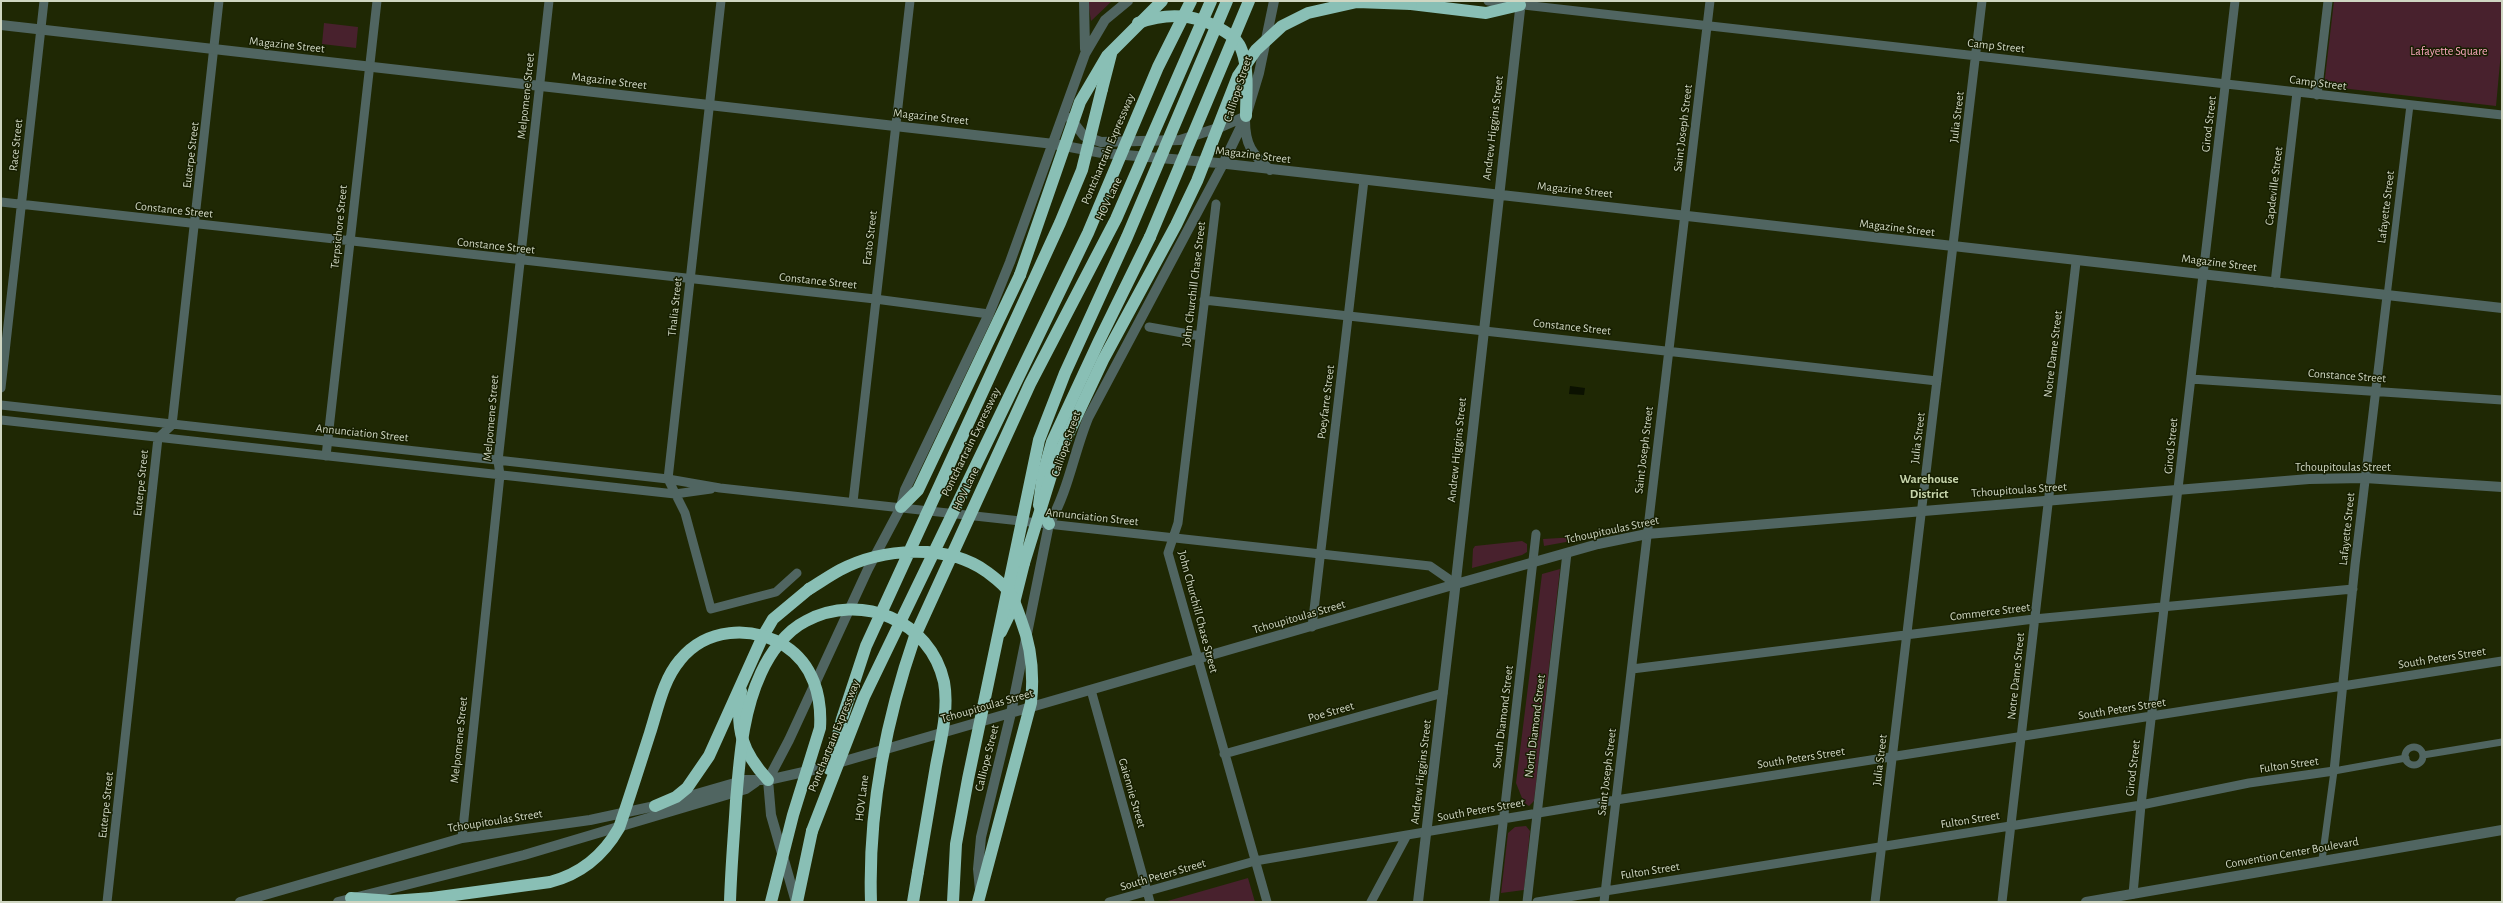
<!DOCTYPE html>
<style>
body{margin:0}
#map{position:relative;width:2503px;height:903px;overflow:hidden;background:#1f2804;font-family:"Alegreya Sans",sans-serif}
canvas{display:block}
.frame{position:absolute;inset:0;border:2px solid #cfd6c2;pointer-events:none}
</style>
<div id="map">
<canvas width="2503" height="903"></canvas>
<div class="frame"></div>
</div>
<script>
const g = document.querySelector('canvas').getContext('2d');
g.lineJoin = 'round';
function fillPath(path, color) { g.fillStyle = color; g.fill(path, 'evenodd'); }
function strokePath(path, color, width, dash) { g.strokeStyle = color; g.lineWidth = width; g.lineCap = dash ? 'butt' : 'round'; g.setLineDash(dash || []); g.stroke(path); }
function label(font, color, halo, rows, align = 'center') {
  g.font = font + ' "Alegreya Sans",sans-serif'; g.lineWidth = 3; g.setLineDash([]); g.textBaseline = 'middle'; g.strokeStyle = halo; g.fillStyle = color; for (const [text, x, y, turn = 0] of rows) {
    g.save(); g.translate(x, y); g.rotate((+turn || 0) * Math.PI / 180); g.textAlign = isNaN(turn) ? turn : align; if (halo) g.strokeText(text, 0, 0); g.fillText(text, 0, 0); g.restore();
  }
}
fillPath(new Path2D(`
 M1088,1H1112L1091,21Z
 M2334,1H2502V41L2496,106L2324,86Z
 M324,23L358,27L356,48L322,44Z
 M1577,537V540L1544,546L1543,539Z
 M1522,541L1527,544V552L1522,555L1472,568L1473,549L1475,546Z
 M1560,569L1534,801L1529,806L1524,803L1516,783L1542,574Z
 M1526,826L1530,831L1524,890L1501,893L1508,833L1515,827Z
 M1248,878L1255,902H1164Z`), '#48212d');
fillPath(new Path2D(`
 M1570,386L1585,388L1584,395L1569,394Z`), '#0b1100');
strokePath(new Path2D(`
 M2387,296L2410,105
 M2405 756a9 9 0 1 1 18 0a9 9 0 1 1-18 0Z
 M2423,755L2502,742
 M2322,860L2334,771L2406,758`), '#506561', 7);
strokePath(new Path2D(`
 M721,1L668,479L685,513L711,609L776,592L797,573
 M1488,1L2502,115
 M2317,95L2328,1
 M1,202L875,299L989,314
 M1216,204L1178,523L1168,553L1267,902
 M2275,283L2297,92
 M1204,300L1937,381
 M1149,327L1200,336
 M2191,379L2502,400
 M1,388L44,1
 M1,405L668,479L720,488L1430,566L1456,584
 M1,420L675,494L711,489
 M326,456L377,1
 M853,502L910,1
 M1312,627L1364,180
 M1632,669L2034,619L2353,589
 M1091,690L1150,902
 M1224,754L1443,693
 M462,838L500,475L498,461L549,1
 M2133,894L2141,805L2235,1
 M107,902L158,438L172,425L219,1
 M1109,902L1255,861L1407,835L1616,800L2502,661
 M1371,902L1407,835
 M1494,902L1536,534
 M1527,902L1567,553
 M1537,902L2141,805L2249,783L2334,771L2355,565L2387,296
 M1604,902L1710,1
 M1875,902L1982,1
 M2002,902L2076,262`), '#506561', 9);
strokePath(new Path2D(`
 M1084,1L1085,49
 M1,25L1054,144L1102,153L1218,163L2502,308
 M1070,118L1084,136L1101,142L1180,140L1221,127L1246,116
 M1245,120C1245,145 1252,154 1270,170
 M980,890L978,869L981,837L1011,713L1049,524C1068,492 1074,452 1088,418L1223,164L1246,116L1259,73L1274,1
 M240,902L462,838L590,820L655,806L745,780H768L817,769L1456,584L1598,544L1647,534L2309,479L2365,478L2502,487
 M338,902L524,855L746,789L756,782
 M796,902L771,815L768,780L789,740L868,569L901,507L905,490L989,314L1010,262L1085,54L1105,20L1128,1
 M1418,902L1454,598L1521,1
 M2086,902L2502,830`), '#506561', 10);
strokePath(new Path2D(`
 M1411,4L1486,13L1520,5
 M1138,23C1168,12 1198,14 1224,31C1232,36 1239,41 1242,51C1249,71 1246,95 1246,116
 M1102,89L1111,54
 M901,507L918,490L1020,275
 M1049,524L1039,505L1043,474L1052,442L1099,341L1150,237
 M1001,632L1013,607L1024,563
 M741,691C735,729 742,752 768,780
 M655,806L676,797L687,788L709,756L763,636L773,619L809,589
 M351,898L392,901L432,898
 M797,902L812,831
 M913,902L918,872`), '#89bfb5', 12);
strokePath(new Path2D(`
 M1150,237L1249,1
 M1020,275L1080,102L1107,56L1162,1
 M1024,563L1054,466L1065,441L1103,360L1176,225L1197,181L1238,76L1256,50L1282,26L1308,13L1357,2L1411,4
 M809,589C819,583 829,576 840,570C882,548 947,543 987,572C995,578 1006,586 1011,595C1015,602 1018,612 1021,620C1032,648 1034,674 1031,703L978,902
 M829,769L842,719L866,646L1060,223L1082,170L1102,89
 M812,831L864,697L1088,233L1158,67L1191,1
 M432,898L550,882C581,874 603,856 619,828C630,796 640,764 650,733C658,708 663,680 680,660C706,628 751,625 785,646C813,664 822,696 820,728L793,815L771,902
 M730,902C731,868 734,835 736,801C740,757 742,714 761,673C770,653 786,631 806,621C861,592 930,620 944,682C949,709 941,739 936,766C930,801 924,836 918,872
 M871,902C868,810 885,723 915,636L1030,384L1116,219L1211,1
 M953,902L956,844L968,779L1039,440L1065,373L1127,237L1227,1`), '#89bfb5', 12);
label('12px', '#cfd6c2', '#161e00', [
 ["Magazine Street",287,45,6],
 ["Camp Street",1996,46,6],
 ["Magazine Street",609,81,7],
 ["Camp Street",2318,83,7],
 ["Calliope Street",1238,89,-72],
 ["Melpomene Street",526,96,-84],
 ["Magazine Street",931,117,6],
 ["Julia Street",1957,117,-83],
 ["Girod Street",2209,124,-83],
 ["Andrew Higgins Street",1493,128,-83],
 ["Saint Joseph Street",1683,128,-83],
 ["Race Street",16,145,-84],
 ["Pontchartrain Expressway",1108,149,-67],
 ["Euterpe Street",191,155,-83],
 ["Magazine Street",1253,155,7],
 ["Capdeville Street",2274,186,-83],
 ["Magazine Street",1575,190,6],
 ["HOV Lane",1109,199,-65],
 ["Lafayette Street",2386,207,-83],
 ["Constance Street",174,210,6],
 ["Terpsichore Street",339,227,-84],
 ["Magazine Street",1897,228,7],
 ["Erato Street",870,238,-83],
 ["Constance Street",496,246,6],
 ["Magazine Street",2219,263,7],
 ["Constance Street",818,281,6],
 ["John Churchill Chase Street",1194,284,-83],
 ["Thalia Street",675,307,-84],
 ["Constance Street",1572,327,6],
 ["Notre Dame Street",2053,354,-83],
 ["Constance Street",2347,376,4],
 ["Poeyfarre Street",1326,402,-83],
 ["Melpomene Street",491,418,-85],
 ["Annunciation Street",362,433,6],
 ["Julia Street",1918,438,-83],
 ["Pontchartrain Expressway",971,442,-64],
 ["Calliope Street",1066,444,-71],
 ["Girod Street",2171,446,-84],
 ["Andrew Higgins Street",1457,450,-84],
 ["Saint Joseph Street",1644,450,-83],
 ["Tchoupitoulas Street",2343,467],
 ["Euterpe Street",141,483,-84],
 ["HOV Lane",966,489,-65],
 ["Tchoupitoulas Street",2019,490,-4],
 ["Annunciation Street",1092,517,6],
 ["Lafayette Street",2347,529,-84],
 ["Tchoupitoulas Street",1612,530,-12],
 ["John Churchill Chase Street",1198,612,75],
 ["Commerce Street",1990,612,-7],
 ["Tchoupitoulas Street",1299,617,-16],
 ["South Peters Street",2442,658,-9],
 ["Notre Dame Street",2016,676,-84],
 ["Tchoupitoulas Street",987,706,-16],
 ["South Peters Street",2122,709,-9],
 ["Poe Street",1331,712,-16],
 ["South Diamond Street",1503,717,-83],
 ["North Diamond Street",1535,726,-83],
 ["Pontchartrain Expressway",834,736,-68],
 ["Melpomene Street",459,740,-84],
 ["Calliope Street",987,758,-76],
 ["South Peters Street",1801,758,-9],
 ["Julia Street",1880,760,-83],
 ["Fulton Street",2289,765,-8],
 ["Girod Street",2133,768,-83],
 ["Andrew Higgins Street",1421,772,-83],
 ["Saint Joseph Street",1607,772,-83],
 ["Gaiennie Street",1132,793,74],
 ["HOV Lane",862,798,-83],
 ["Euterpe Street",106,805,-84],
 ["South Peters Street",1481,810,-10],
 ["Fulton Street",1970,820,-9],
 ["Tchoupitoulas Street",495,821,-9],
 ["Convention Center Boulevard",2292,853,-10],
 ["Fulton Street",1650,871,-9],
 ["South Peters Street",1163,875,-16]
]);
label('12px', '#fea8bf', '#161e00', [
 ["Lafayette Square",2449,51]
]);
label('bold 13px', '#c5d3a9', '#161e00', [
 ["Warehouse",1929,479],
 ["District",1929,494]
]);
</script>
